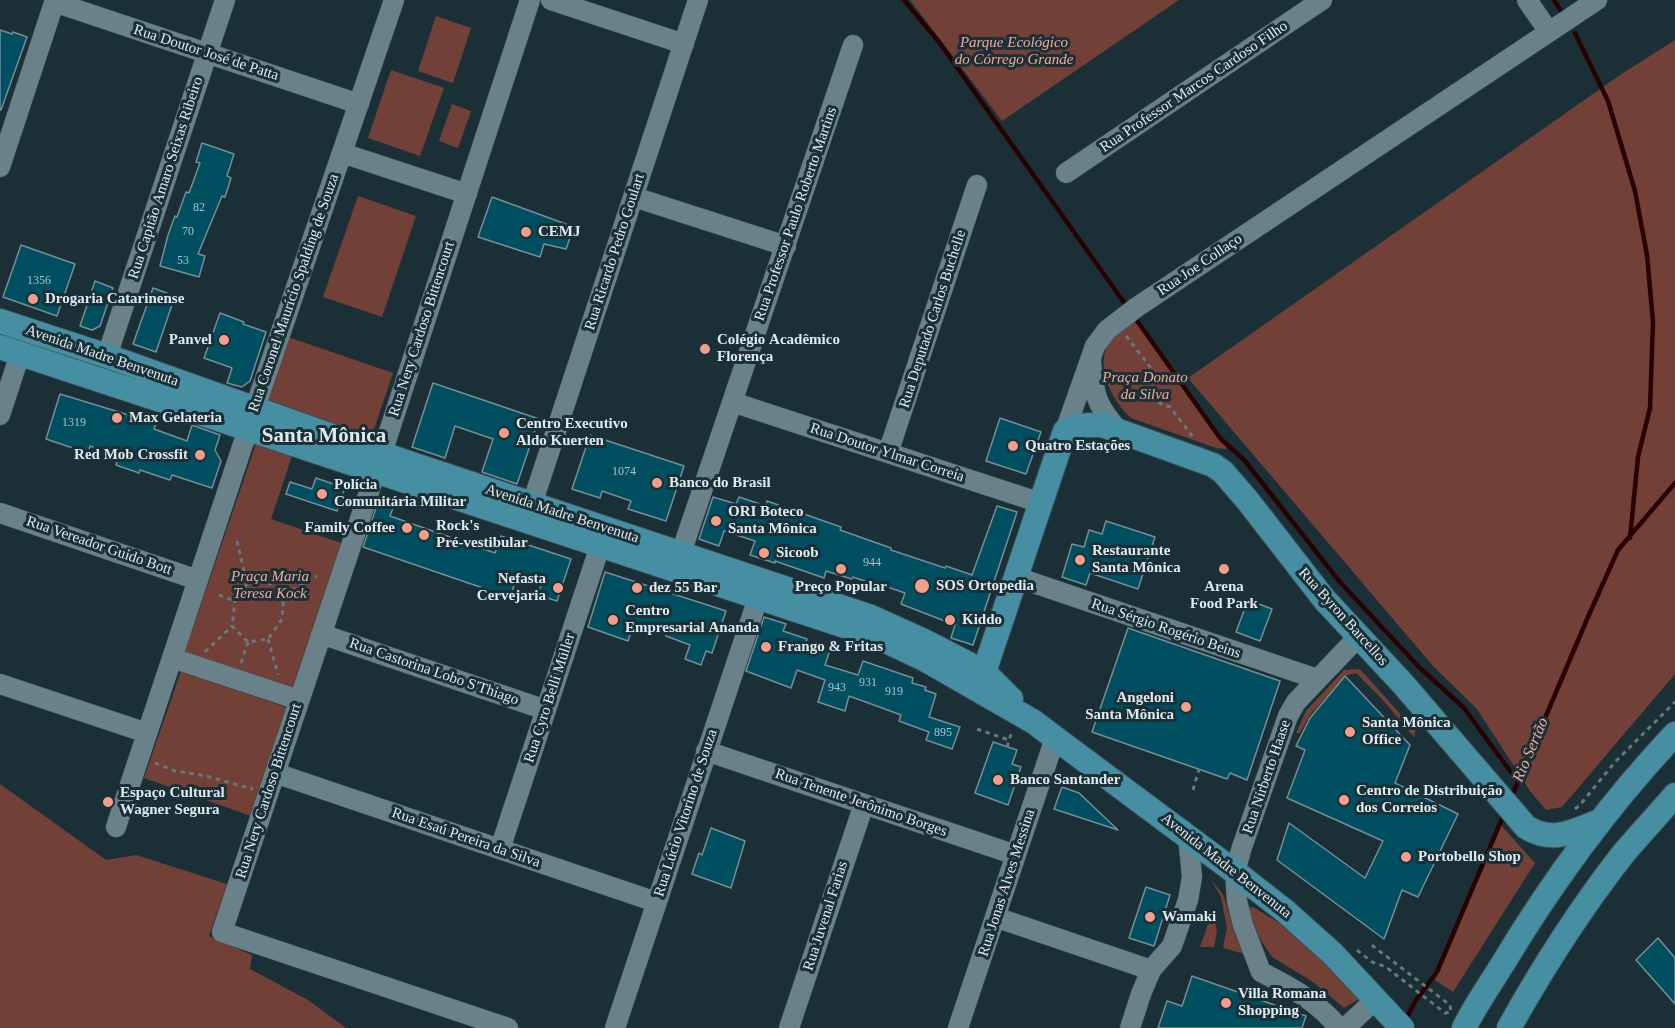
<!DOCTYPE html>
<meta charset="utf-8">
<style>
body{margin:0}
canvas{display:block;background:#1a3036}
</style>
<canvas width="1675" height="1028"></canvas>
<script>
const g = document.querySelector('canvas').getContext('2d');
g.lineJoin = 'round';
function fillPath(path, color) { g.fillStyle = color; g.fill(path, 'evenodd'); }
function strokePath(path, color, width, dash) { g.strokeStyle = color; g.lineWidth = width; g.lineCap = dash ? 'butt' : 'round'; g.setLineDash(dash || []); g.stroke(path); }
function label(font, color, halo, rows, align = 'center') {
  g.font = font + ' Georgia,serif'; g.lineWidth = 6; g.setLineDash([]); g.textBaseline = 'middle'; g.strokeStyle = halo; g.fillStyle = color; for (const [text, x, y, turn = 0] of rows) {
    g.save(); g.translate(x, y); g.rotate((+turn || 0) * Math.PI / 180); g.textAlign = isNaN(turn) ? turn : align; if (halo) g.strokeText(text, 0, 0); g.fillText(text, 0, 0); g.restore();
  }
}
fillPath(new Path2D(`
 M910,0H1179L1002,121Z
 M436,16L471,28L453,83L418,71Z
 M1675,40V674L1562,807L1546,810L1530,791L1477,709L1433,666L1188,378L1620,75Z
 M391,70L444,88L420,156L368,138Z
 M452,104L471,111L458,148L439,141Z
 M358,196L416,216L382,317L323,297Z
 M1134,317L1220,438L1227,449L1216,448L1131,418C1113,402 1095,368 1108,345C1114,334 1126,325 1134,317Z
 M288,337L393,373L371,438L266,402Z
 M257,441L293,453L271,519L347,545L297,692L184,654Z
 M1360,669L1411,726L1414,714L1418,719L1414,737L1382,699L1356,673L1345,676L1310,715L1300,733H1296L1306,711L1344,670Z
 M181,671L288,708L251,816L144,778Z
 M0,784L106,860L136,855L227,884L209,936L252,955L250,969L308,1000L346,1028H0Z
 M1500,824L1535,863L1453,992L1435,980Z
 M1211,880L1223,894L1236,937L1248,955L1223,948L1227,928L1221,897Z
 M1253,907L1297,934L1364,996L1344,1008L1313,982L1272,957L1260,939L1247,908Z
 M1213,910L1217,931L1214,947H1200Z`), '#724036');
strokePath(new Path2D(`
 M904,0L939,42L1128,308
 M1554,0L1563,14
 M1575,33L1608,101L1635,191L1647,255L1653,322L1650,408L1638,457L1630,538
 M1133,315L1220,438L1245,461L1339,581L1419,667L1464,708L1518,782
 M1511,798L1588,617L1618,550L1675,483
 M1405,1021L1416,1000L1437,972L1504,814`), '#290000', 4.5);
const building = new Path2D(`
 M0,30L12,34L13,32L27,37L1,110H0Z
 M202,143L234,154L227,176L231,178L225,197L222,196L198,254L205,256L199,277L160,266L168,235L175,216L177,217L186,192L189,193L200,163L196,162Z
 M492,197L574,227L566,249L544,244L540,257L478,237Z
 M21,245L75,264L57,316L3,297Z
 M95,281L113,288L100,326L92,330L80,326Z
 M153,288L175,296L156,352L133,344Z
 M220,313L244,322L243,324L266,332L250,381L242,387L227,383L232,368L204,358Z
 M433,383L539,419L517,484L482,472L493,439L455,426L445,458L412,447Z
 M60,394L132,416L133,412L157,420L154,429L187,441L192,425L220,435L215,450L221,461L212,488L172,475L170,480L140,470L139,473L116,465L119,456L90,446L88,453L46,439Z
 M1000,418L1041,432L1026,474L986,461Z
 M590,435L684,466L666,521L628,509L631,501L602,491L600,498L572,489Z
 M316,478L345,488L337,511L286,494L290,482L312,489Z
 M713,497L736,504L739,497L766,506L767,501L841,527L840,530L891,548V550L945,568L946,566L972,575L997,506L1017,512L973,645L951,638L955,625L901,604L905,593L879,584V586L853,577L852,579L826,571L824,578L775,561V563L750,555L755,541L724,531L719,546L699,539Z
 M379,499L394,505L390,516L495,553L501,536L571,559L557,601L538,595L542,582L518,573L509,601L482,592L483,588L363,547Z
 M1106,521L1155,537L1138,589L1090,573L1086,585L1062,577L1072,544L1084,547L1089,530L1102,534Z
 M605,572L726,611L712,653L706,651L701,665L685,659L690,645L666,636V634L634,623L628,641L588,627Z
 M1248,600L1272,609L1260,641L1236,632Z
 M764,617L786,624L783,631L807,639L806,642L830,650L825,665L858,675L863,661L913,678L912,683L926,687L925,690L936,694L929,717L960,727L952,749L926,740L929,732L899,721L901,715L874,705L849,696L845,711L818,702L825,680L797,670L791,688L746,671Z
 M1128,628L1280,681L1247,780L1230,773L1227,779L1092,732Z
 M1345,676L1410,745L1395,783L1458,814L1418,897L1402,890L1384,939L1277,860L1289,823L1365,878L1383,841L1287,798L1305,750L1296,746L1310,718Z
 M993,742L1017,750L1012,764L1021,767L1008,805L975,793Z
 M1062,787L1079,793L1118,830L1054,809Z
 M711,828L745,841L731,888L692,874L699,853L702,855Z
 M1146,887L1170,895L1154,946L1129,938Z
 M1658,938L1675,958V1004L1636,960Z
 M1192,976L1306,1016L1302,1028H1158L1167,1001L1182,1006Z`);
fillPath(building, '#004f61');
strokePath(building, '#768d95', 1.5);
const minor = new Path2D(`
 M551,0L684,44
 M1527,0L1549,32
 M54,2L359,104
 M342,153L467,194
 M0,167L55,0
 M1066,173L1322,0
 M634,197L786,246
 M107,356L225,0
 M1091,362C1095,397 1095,403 1118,430
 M732,402L1041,503
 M0,415L20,354
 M1065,431L1095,346L1107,330L1137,307L1597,0
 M888,453L977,185
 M532,504L698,0
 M0,513L198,580
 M681,553L853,45
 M1016,577L1317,679
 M321,634L546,710
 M172,658L299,700
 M0,684L147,733
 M706,751L1016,855
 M275,773L656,902
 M116,827L255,408L394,0
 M500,849L600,546
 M995,917L1151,970
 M508,1028L222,932L382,453L530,0
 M615,1028L758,598
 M789,1028L864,804
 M958,1028L1055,738
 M1130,1028L1141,994L1151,970L1172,946L1188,900L1192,877L1188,836
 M1339,1028C1318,1002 1291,987 1261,972L1243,925L1237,901L1235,872L1242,847L1288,716L1296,702L1359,636
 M1345,1028L1376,999`);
const major = new Path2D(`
 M0,321L107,356L397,459L871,617L924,641L984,672L1011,699
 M0,347L857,630L888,642L926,660L1034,722L1055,738L1235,872L1285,911L1333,954L1402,1028
 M984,672L1065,431C1077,424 1088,425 1102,425L1213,465L1223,472L1248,501L1324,599L1403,684L1526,827C1553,844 1573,831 1600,821
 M1464,1028C1475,1006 1489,986 1502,965C1552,882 1609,804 1675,734
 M1509,1028C1543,967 1580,909 1623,854C1640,834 1658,815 1675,795`);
strokePath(minor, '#3c4f54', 21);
strokePath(major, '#3c4f54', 26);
strokePath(new Path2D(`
 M1126,336L1151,368L1140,396L1170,407L1193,437
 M237,541L247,584
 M268,582L284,595L282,619L268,639L248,642L232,626L235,601L247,584Z
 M219,595L235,601
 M284,595L317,576
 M268,639L278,675
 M205,652L232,626
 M241,663L248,642
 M977,729L1009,740
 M1007,747L1012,731
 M155,763L175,771L206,776L253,789
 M1193,790L1199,769
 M1575,809L1580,805L1615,762L1675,702
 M1357,950L1372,962L1386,967L1445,1013L1451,1012L1450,1005L1369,943
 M1252,997L1256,988`), '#66787e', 3, [4.5, 4.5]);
strokePath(minor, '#698189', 20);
strokePath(major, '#468fa2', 24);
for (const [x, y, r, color] of [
 [526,232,6,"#f49d8b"],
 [33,299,6,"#f49d8b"],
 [224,340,6,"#f49d8b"],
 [705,349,6,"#f49d8b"],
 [117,418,6,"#f49d8b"],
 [504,433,6,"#f49d8b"],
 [1013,446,6,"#f49d8b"],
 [200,455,6,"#f49d8b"],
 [657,483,6,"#f49d8b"],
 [322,494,6,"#f49d8b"],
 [716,521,6,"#f49d8b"],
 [407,528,6,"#f49d8b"],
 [424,535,6,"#f49d8b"],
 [764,553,6,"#f49d8b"],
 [1080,560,6,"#f49d8b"],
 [841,569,6,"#f49d8b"],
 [1224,569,6,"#f49d8b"],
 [922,586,8,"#f49d8b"],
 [558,588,6,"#f49d8b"],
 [637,588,6,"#f49d8b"],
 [613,620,6,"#f49d8b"],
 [950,620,6,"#f49d8b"],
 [766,647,6,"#f49d8b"],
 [1186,707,6,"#f49d8b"],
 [1350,732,6,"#f49d8b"],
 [998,780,6,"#f49d8b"],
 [1344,800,6,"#f49d8b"],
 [108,802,6,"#f49d8b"],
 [1406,857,6,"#f49d8b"],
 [1150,917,6,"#f49d8b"],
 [1226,1003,6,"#f49d8b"]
]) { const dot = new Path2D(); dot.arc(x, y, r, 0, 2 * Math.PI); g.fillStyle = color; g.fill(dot); strokePath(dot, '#1a3036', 2); }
label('12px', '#a6c3cc', null, [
 ["82",199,208],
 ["70",188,232],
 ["53",183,261],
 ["1356",39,281],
 ["1319",74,423],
 ["1074",624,472],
 ["944",872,563],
 ["931",868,683],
 ["943",837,688],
 ["919",894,692],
 ["895",943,733]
]);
label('italic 15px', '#f6a897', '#1a3036', [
 ["Parque Ecológico",1014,43],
 ["do Córrego Grande",1014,60],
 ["Praça Donato",1145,378],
 ["da Silva",1145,395],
 ["Praça Maria",270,577],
 ["Teresa Kock",270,594]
]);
label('15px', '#deeaef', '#1a3036', [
 ["Rua Doutor José de Patta",206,53,18],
 ["Rua Professor Marcos Cardoso Filho",1194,87,-34],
 ["Rua Capitão Amaro Seixas Ribeiro",166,178,-72],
 ["Rua Professor Paulo Roberto Martins",796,214,-71],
 ["Rua Ricardo Pedro Goulart",615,252,-72],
 ["Rua Joe Collaço",1200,265,-34],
 ["Rua Coronel Maurício Spalding de Souza",294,293,-71],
 ["Rua Deputado Carlos Buchelle",933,319,-72],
 ["Rua Nery Cardoso Bittencourt",422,329,-72],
 ["Avenida Madre Benvenuta",102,356,19],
 ["Rua Doutor Ylmar Correia",887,453,18],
 ["Avenida Madre Benvenuta",562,514,18],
 ["Rua Vereador Guido Bott",99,546,19],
 ["Rua Byron Barcellos",1343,617,48],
 ["Rua Sérgio Rogério Beins",1166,629,19],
 ["Rua Castorina Lobo S'Thiago",434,672,19],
 ["Rua Cyro Belli Müller",550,698,-72],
 ["Rua Nirberto Haase",1267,777,-71],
 ["Rua Nery Cardoso Bittencourt",269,791,-72],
 ["Rua Tenente Jerônimo Borges",861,803,19],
 ["Rua Lúcio Vitorino de Souza",686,813,-72],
 ["Rua Esaú Pereira da Silva",466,838,19],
 ["Avenida Madre Benvenuta",1226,866,38],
 ["Rua Jonas Alves Messina",1007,883,-72],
 ["Rua Juvenal Farias",826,916,-72]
]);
label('bold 15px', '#deeaef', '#1a3036', [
 ["CEMJ",538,232],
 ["Drogaria Catarinense",45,299],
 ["Panvel",212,340,"right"],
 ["Colégio Acadêmico",717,340],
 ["Florença",717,357],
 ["Max Gelateria",129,418],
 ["Centro Executivo",516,424],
 ["Aldo Kuerten",516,441],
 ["Quatro Estações",1025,446],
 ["Red Mob Crossfit",188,455,"right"],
 ["Banco do Brasil",669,483],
 ["Polícia",334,485],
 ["Comunitária Militar",334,502],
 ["ORI Boteco",728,512],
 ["Santa Mônica",728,529],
 ["Rock's",436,526],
 ["Pré-vestibular",436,543],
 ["Family Coffee",395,528,"right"],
 ["Restaurante",1092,551],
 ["Santa Mônica",1092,568],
 ["Sicoob",776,553],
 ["Nefasta",546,579,"right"],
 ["Cervejaria",546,596,"right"],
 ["SOS Ortopedia",936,586],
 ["Preço Popular",841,587,"center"],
 ["Arena",1224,587,"center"],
 ["Food Park",1224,604,"center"],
 ["dez 55 Bar",649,588],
 ["Centro",625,611],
 ["Empresarial Ananda",625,628],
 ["Kiddo",962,620],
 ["Frango & Fritas",778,647],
 ["Angeloni",1174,698,"right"],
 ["Santa Mônica",1174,715,"right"],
 ["Santa Mônica",1362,723],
 ["Office",1362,740],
 ["Banco Santander",1010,780],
 ["Centro de Distribuição",1356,791],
 ["dos Correios",1356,808],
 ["Espaço Cultural",120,793],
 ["Wagner Segura",120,810],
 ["Portobello Shop",1418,857],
 ["Wamaki",1162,917],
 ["Villa Romana",1238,994],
 ["Shopping",1238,1011]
], 'left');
label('italic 16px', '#f8a999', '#1a3036', [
 ["Rio Sertão",1531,750,-67]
]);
label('bold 21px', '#deeaef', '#1a3036', [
 ["Santa Mônica",324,437]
]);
</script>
